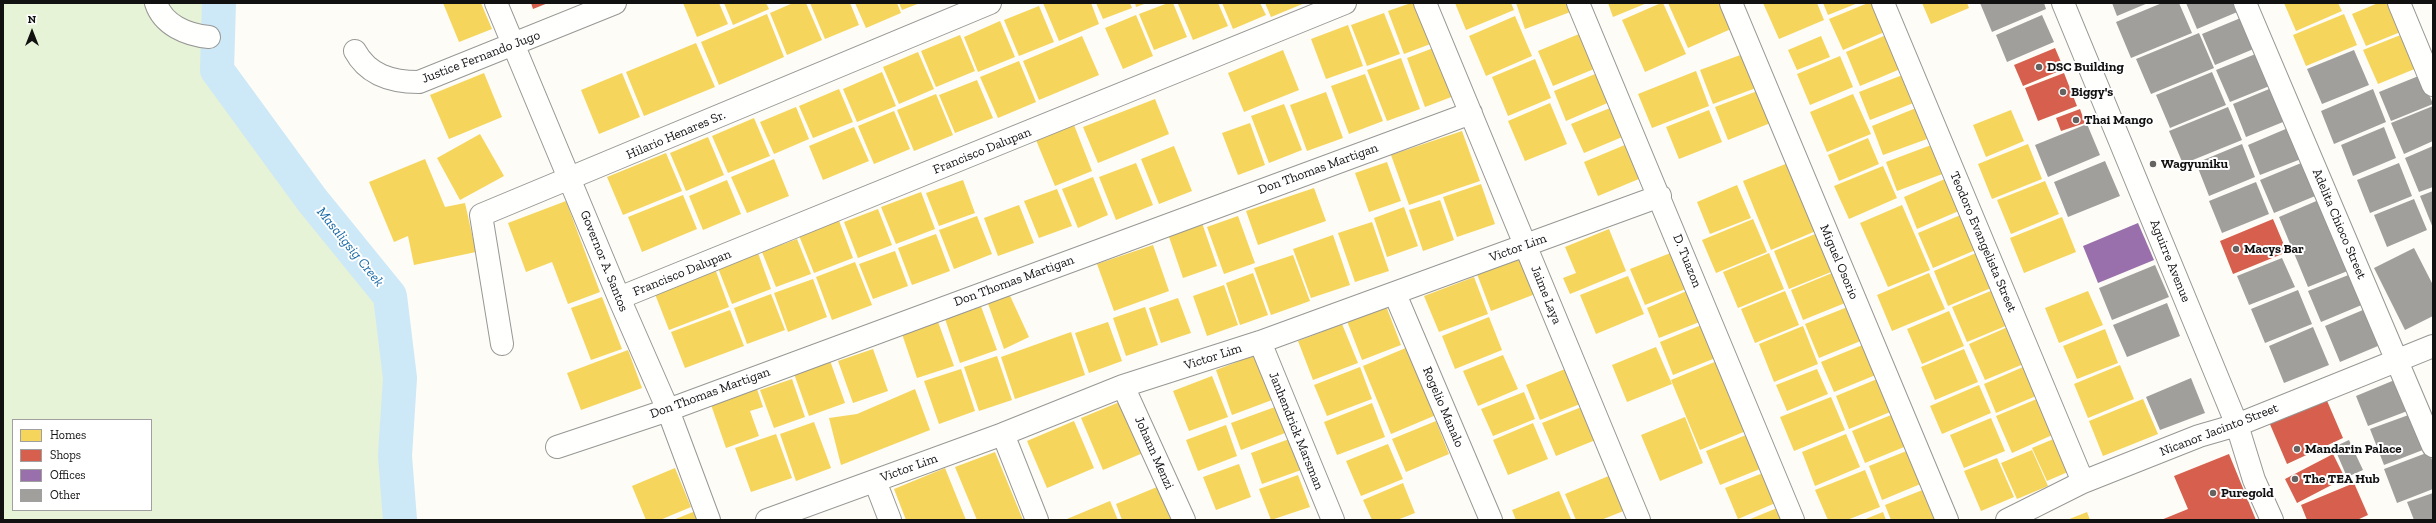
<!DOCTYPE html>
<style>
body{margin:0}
#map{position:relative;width:2436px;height:523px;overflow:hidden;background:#fdfcf7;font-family:"Zilla Slab",serif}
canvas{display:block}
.frame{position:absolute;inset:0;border:4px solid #111;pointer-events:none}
.legend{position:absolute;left:12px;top:419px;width:140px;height:92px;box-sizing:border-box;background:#fff;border:1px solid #a0a0a0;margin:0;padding:5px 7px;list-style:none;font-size:12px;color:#111}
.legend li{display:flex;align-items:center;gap:8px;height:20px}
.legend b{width:20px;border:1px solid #a0a0a0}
.north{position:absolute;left:12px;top:12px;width:40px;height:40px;-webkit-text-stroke:3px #fff;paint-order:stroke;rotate:0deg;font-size:11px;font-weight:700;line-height:16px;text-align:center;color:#111}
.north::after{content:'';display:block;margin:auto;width:14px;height:18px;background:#111;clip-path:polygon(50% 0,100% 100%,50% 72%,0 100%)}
</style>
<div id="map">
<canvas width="2436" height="523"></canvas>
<div class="frame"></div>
<ul class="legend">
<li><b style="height:11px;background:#f6d55c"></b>Homes</li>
<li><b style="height:11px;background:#d6604d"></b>Shops</li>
<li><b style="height:11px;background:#9970ab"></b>Offices</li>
<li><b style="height:11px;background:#a19f9c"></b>Other</li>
</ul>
<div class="north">N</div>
</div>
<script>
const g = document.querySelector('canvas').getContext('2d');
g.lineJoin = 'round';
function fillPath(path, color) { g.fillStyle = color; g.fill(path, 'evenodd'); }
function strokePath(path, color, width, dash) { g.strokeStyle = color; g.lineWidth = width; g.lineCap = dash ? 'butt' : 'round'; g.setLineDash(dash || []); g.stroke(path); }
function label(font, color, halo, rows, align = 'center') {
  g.font = font + ' "Zilla Slab",serif'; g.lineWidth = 4; g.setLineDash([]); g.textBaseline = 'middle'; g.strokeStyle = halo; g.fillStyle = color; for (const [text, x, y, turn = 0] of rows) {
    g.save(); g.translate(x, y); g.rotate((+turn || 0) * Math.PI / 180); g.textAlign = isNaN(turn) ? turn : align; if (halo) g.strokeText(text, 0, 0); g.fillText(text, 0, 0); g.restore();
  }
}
fillPath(new Path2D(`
 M3,3H219L218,70L312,200L390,296L400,378L395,456L400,520H3ZM13,420H151V510H13Z`), '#e7f3d7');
fillPath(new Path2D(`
 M443,3H481L492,29L459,42Z
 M683,3H719L728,24L697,37Z
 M724,3H766L769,9L733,25Z
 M793,3H806L822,40L787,55L770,13Z
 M810,3H850L859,25L825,39Z
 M855,3H897L901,13L866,28Z
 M899,3H920L902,10Z
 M1043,3H1091L1099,24L1059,41Z
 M1096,3H1130L1132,8L1103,19Z
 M1135,3H1147L1136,7Z
 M1168,3H1173L1187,37L1154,50L1139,14Z
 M1218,3L1228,26L1193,40L1178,4Z
 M1222,3H1260L1266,15L1233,29Z
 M1265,3H1305L1271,17Z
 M1411,3H1418L1433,43L1404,54L1388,11Z
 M1455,3H1511L1514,10L1466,30Z
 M1516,3H1570L1573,11L1525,29Z
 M1608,3H1647L1613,17Z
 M1661,3H1663L1686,54L1645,72L1622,20Z
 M1668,3H1720L1731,29L1688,48Z
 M1763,3H1817L1824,20L1779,39Z
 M1823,3H1858L1828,15Z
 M1868,3H1877L1889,30L1843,50L1829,19Z
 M1922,3H1967L1969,8L1931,24Z
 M2284,3H2338L2342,11L2296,31Z
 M2378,3H2392L2403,31L2366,46L2352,14Z
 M1039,6L1054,42L1019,56L1004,20Z
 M1384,13L1400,54L1367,66L1351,25Z
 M767,14L784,57L719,85L701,42Z
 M2344,14L2357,45L2306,66L2293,35Z
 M1136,15L1153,56L1123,69L1105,28Z
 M1515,16L1532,56L1486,76L1469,36Z
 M1000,21L1015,57L978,72L964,37Z
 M1348,25L1363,66L1326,79L1311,39Z
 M1891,33L1905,67L1860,86L1846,52Z
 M1579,34L1594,69L1553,86L1538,51Z
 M2403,34L2417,68L2378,84L2363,50Z
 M960,35L975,71L936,87L921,51Z
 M1082,36L1099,75L1039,100L1023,61Z
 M1821,36L1830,57L1797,70L1788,50Z
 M696,43L715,87L644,116L626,72Z
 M1436,47L1454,96L1425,107L1407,58Z
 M1283,50L1299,90L1244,112L1228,73Z
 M918,52L934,89L899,104L883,67Z
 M1743,54L1756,88L1713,104L1700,70Z
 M1840,56L1853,87L1810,105L1797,74Z
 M1401,58L1420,109L1387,121L1367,70Z
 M1535,59L1551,98L1508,116L1492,77Z
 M1019,61L1036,102L998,118L980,77Z
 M1696,71L1709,106L1652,128L1638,94Z
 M882,72L896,106L857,122L843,89Z
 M1600,72L1612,101L1566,121L1554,91Z
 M484,73L502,117L449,139L430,95Z
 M622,73L640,117L599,134L581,90Z
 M1365,74L1383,121L1349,134L1331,86Z
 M1905,74L1916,102L1870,120L1859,92Z
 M977,80L993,118L955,133L939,95Z
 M839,89L853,122L813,138L799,106Z
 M1760,90L1773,122L1728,140L1715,107Z
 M1326,92L1343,138L1307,151L1290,105Z
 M936,94L953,135L914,151L897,110Z
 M1853,94L1871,134L1827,152L1810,112Z
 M1155,99L1169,134L1098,163L1083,127Z
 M1550,103L1567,144L1525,161L1508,121Z
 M1284,104L1302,150L1269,163L1251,116Z
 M1615,106L1627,135L1584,153L1571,124Z
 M796,107L809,139L774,154L760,122Z
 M1916,108L1927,139L1883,155L1872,126Z
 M1709,110L1722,142L1679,159L1666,127Z
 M2011,110L2024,141L1986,157L1973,125Z
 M894,111L910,149L874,164L858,126Z
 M754,118L770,156L728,173L712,136Z
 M1250,123L1265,165L1238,175L1222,133Z
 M1074,125L1092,171L1055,186L1036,140Z
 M854,127L869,161L823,180L809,146Z
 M1462,131L1480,181L1409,205L1391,155Z
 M480,134L504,176L460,200L437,158Z
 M708,137L724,175L686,191L670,153Z
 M1868,138L1879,164L1839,181L1828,155Z
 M1632,142L1646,176L1598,196L1584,162Z
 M1934,144L1945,173L1897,191L1886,162Z
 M2028,144L2042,179L1992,199L1978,164Z
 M1174,146L1192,191L1159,204L1141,159Z
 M666,153L682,191L623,215L607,177Z
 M425,159L445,207L465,203L476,252L414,265L408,236L394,242L369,182Z
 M774,159L789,196L747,213L731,177Z
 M1387,162L1401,201L1369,212L1355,173Z
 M1136,163L1153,205L1116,220L1099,177Z
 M1788,163L1816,231L1771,250L1743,181Z
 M1883,166L1897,198L1849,219L1834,186Z
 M1093,177L1108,215L1078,228L1062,189Z
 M1947,178L1961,210L1917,229L1904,197Z
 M727,180L741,214L703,230L689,196Z
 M963,180L975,213L939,226L926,193Z
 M2045,181L2059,214L2011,234L1997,200Z
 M1481,184L1495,224L1457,237L1443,197Z
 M1737,185L1751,218L1710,234L1697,202Z
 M1314,188L1326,221L1258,245L1246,211Z
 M1057,189L1072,226L1039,238L1024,201Z
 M921,192L935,229L896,244L881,207Z
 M683,195L697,229L642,252L628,217Z
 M1440,200L1454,240L1423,251L1409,210Z
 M566,201L600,292L568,304L552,262L526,272L508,223Z
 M1019,205L1034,243L998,256L984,218Z
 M1902,205L1930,270L1888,287L1860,223Z
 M1404,207L1418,246L1387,257L1374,218Z
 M878,209L892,245L858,258L844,222Z
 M1963,214L1978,249L1933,268L1918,233Z
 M977,216L992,254L954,269L939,230Z
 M1238,216L1255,263L1224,274L1207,227Z
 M2062,217L2076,252L2024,273L2010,238Z
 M838,218L853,258L814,273L798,233Z
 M1753,219L1767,252L1716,273L1702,240Z
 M1372,222L1389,271L1355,282L1338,233Z
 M1202,223L1217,266L1183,278L1168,234Z
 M1609,229L1626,271L1570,294L1563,278L1576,273L1565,247Z
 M1820,232L1836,270L1789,289L1774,251Z
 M936,234L950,271L912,285L898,248Z
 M1333,235L1350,285L1311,298L1293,249Z
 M797,239L811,274L776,287L762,252Z
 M1153,245L1169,291L1114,311L1097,264Z
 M895,251L908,286L873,299L859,264Z
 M1673,252L1688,288L1645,305L1630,269Z
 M758,253L771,289L732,304L718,268Z
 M1769,253L1784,289L1738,308L1723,272Z
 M1976,253L1991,288L1948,306L1934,271Z
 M1293,255L1310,301L1271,315L1254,268Z
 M1524,256L1538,293L1491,311L1477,274Z
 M855,262L872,305L832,320L816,277Z
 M714,266L729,307L669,330L653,289Z
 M1837,271L1850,301L1803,320L1791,290Z
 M1253,273L1268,315L1240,325L1226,283Z
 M1929,273L1945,309L1892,331L1877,295Z
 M1628,276L1644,314L1596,334L1580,295Z
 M1474,277L1488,314L1439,332L1424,296Z
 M813,279L827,317L788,332L774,293Z
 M1224,285L1238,325L1207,336L1193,296Z
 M1006,287L1029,337L1004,349L985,295Z
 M1689,290L1702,321L1659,338L1647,308Z
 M1993,290L2008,325L1967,342L1952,307Z
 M1785,291L1799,325L1755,343L1741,309Z
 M2088,291L2103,325L2059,343L2045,308Z
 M771,294L785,330L747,344L734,308Z
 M602,297L622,349L591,360L571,308Z
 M1178,298L1191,333L1161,343L1149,308Z
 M979,301L997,350L960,363L943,313Z
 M1386,306L1401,345L1362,360L1347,321Z
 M1850,306L1863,340L1819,358L1805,324Z
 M1145,307L1158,345L1126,356L1113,318Z
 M730,310L744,346L685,368L671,332Z
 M1949,311L1964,346L1922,364L1907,329Z
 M1489,317L1502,350L1455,369L1442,336Z
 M937,319L954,366L917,378L901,331Z
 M1108,322L1122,361L1089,373L1075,333Z
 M1342,324L1358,363L1313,380L1298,341Z
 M1704,324L1718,357L1673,375L1660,342Z
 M1803,326L1818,364L1774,382L1759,344Z
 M2010,326L2026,363L1985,380L1969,344Z
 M2105,329L2118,363L2077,379L2063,346Z
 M1071,332L1085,375L1015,399L1001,357Z
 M1865,344L1878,374L1834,392L1821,362Z
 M1408,347L1436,415L1391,434L1363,366Z
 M1656,347L1672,384L1627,402L1612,365Z
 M873,349L888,391L853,403L838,361Z
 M1964,349L1978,382L1935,400L1921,367Z
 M628,350L642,388L581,410L567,373Z
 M828,355L845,403L809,416L792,368Z
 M1255,355L1272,400L1232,415L1216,370Z
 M1503,355L1518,389L1478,406L1463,371Z
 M997,356L1012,400L979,411L964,367Z
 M1717,361L1746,431L1700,450L1671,380Z
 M2030,364L2043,393L1996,413L1984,384Z
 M2120,365L2134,399L2088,418L2074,384Z
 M1360,367L1372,399L1327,416L1314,385Z
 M1570,367L1585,402L1540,420L1526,385Z
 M961,369L975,411L939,424L924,381Z
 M1817,369L1828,394L1787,411L1776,385Z
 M1212,376L1228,417L1189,431L1173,391Z
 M1882,377L1895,410L1849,429L1836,396Z
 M792,379L805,417L774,428L760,390Z
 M755,383L763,407L750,411L759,436L726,448L709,399Z
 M1979,385L1991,413L1942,434L1930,406Z
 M915,389L930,430L841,465L829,418L857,414Z
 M1524,392L1535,419L1493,436L1481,409Z
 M2044,396L2059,432L2012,453L1996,416Z
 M1831,397L1845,430L1794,451L1780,417Z
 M2143,399L2158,434L2103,456L2089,421Z
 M1122,401L1143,453L1103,470L1081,418Z
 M1372,403L1385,437L1337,455L1324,422Z
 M1584,406L1598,439L1556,456L1542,423Z
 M1275,407L1285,433L1241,450L1231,423Z
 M1896,413L1909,445L1865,463L1852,431Z
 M1685,417L1703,463L1660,481L1641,435Z
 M1991,418L2005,451L1964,468L1950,435Z
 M1074,421L1094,468L1047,488L1027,441Z
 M1436,421L1449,454L1406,472L1392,439Z
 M814,422L831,468L796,481L780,434Z
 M1533,423L1548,459L1508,475L1493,440Z
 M1226,425L1237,456L1198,471L1186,440Z
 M776,434L792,478L751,492L735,448Z
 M1846,434L1860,467L1815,486L1802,452Z
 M1746,435L1760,469L1720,485L1706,451Z
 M2063,435L2077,468L2047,481L2032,448Z
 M1292,438L1304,469L1262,484L1251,453Z
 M1388,444L1403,479L1361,496L1346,461Z
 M1909,450L1923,483L1882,500L1869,466Z
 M2032,450L2048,486L2017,499L2001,463Z
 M995,452L1023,520H977L955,467Z
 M1997,458L2014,497L1981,511L1964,471Z
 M1239,464L1251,497L1216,510L1203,477Z
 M675,468L691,507L660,520H646L632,486Z
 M945,468L966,520H906L894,489Z
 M1865,470L1880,507L1847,520H1828L1815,490Z
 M1768,471L1780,501L1738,519L1725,488Z
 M1616,473L1631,508L1601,520H1576L1565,494Z
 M1298,475L1310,507L1271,520L1259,489Z
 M1403,483L1415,513L1397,520H1372L1363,500Z
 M1157,487L1171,520H1122L1116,504Z
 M1925,489L1936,520H1891L1885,505Z
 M1559,491L1571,519L1516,520L1512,510Z
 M1110,501L1118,520H1067V519Z
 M1782,506L1788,520H1748Z
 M698,510L703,520H673Z
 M1883,512L1886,520H1863Z
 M2087,512L2090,520H2067Z`), '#f6d55c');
fillPath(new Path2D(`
 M531,3H548L533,9Z
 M2055,48L2064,69L2023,86L2014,65Z
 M2064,73L2077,106L2038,121L2025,88Z
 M2080,109L2085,123L2061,131L2056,118Z
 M2273,219L2287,252L2233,274L2220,241Z
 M2325,396L2343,438L2287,464L2269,422Z
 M2229,454L2256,520H2161L2188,509L2174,476Z
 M2333,454L2345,478L2297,503L2285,479Z
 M2354,483L2368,515L2357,520H2307L2301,505Z`), '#d6604d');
fillPath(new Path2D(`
 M2138,223L2154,260L2098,283L2083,246Z`), '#9970ab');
strokePath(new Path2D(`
 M219,3L217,70L312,200L390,296L400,378L395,456L400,520`), '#cde8f7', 34);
fillPath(new Path2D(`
 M1980,3H2044L2046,9L1992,32Z
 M2112,3H2148L2117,16Z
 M2162,3H2179L2192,33L2131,58L2116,22Z
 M2186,3H2240L2242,10L2197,29Z
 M2042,15L2054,42L2007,62L1996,35Z
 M2243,17L2256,48L2215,65L2202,34Z
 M2199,33L2214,68L2151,94L2136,59Z
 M2354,50L2369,85L2322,104L2307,69Z
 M2258,53L2272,85L2230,102L2216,70Z
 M2212,72L2226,105L2170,128L2156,95Z
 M2421,75L2433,104L2391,121L2379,92Z
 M2274,87L2288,120L2246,137L2233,104Z
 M2373,89L2386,122L2334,144L2321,111Z
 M2433,106V141L2404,154L2391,123Z
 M2228,107L2242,140L2183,164L2169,131Z
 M2087,124L2100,155L2048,177L2035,145Z
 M2384,127L2396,158L2353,176L2341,145Z
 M2288,128L2301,159L2260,175L2248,145Z
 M2242,144L2255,177L2209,196L2196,163Z
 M2433,146V187L2419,192L2405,158Z
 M2105,161L2120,196L2068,217L2054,182Z
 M2306,161L2320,194L2274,213L2260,180Z
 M2399,163L2412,196L2370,213L2357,180Z
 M2256,182L2269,214L2222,233L2209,201Z
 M2433,191V228L2420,196Z
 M2321,199L2350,270L2308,287L2279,217Z
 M2414,199L2427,230L2387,247L2374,215Z
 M2414,248L2433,285V316L2405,330L2374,268Z
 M2282,258L2295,287L2249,305L2237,276Z
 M2155,265L2169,297L2112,320L2099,288Z
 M2351,274L2364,304L2321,322L2308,291Z
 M2298,290L2312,324L2265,343L2251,309Z
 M2167,303L2180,336L2127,357L2113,325Z
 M2370,307L2385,343L2340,362L2325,326Z
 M2313,327L2329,365L2284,383L2269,346Z
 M2191,378L2205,413L2160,430L2146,397Z
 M2397,379L2410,410L2368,426L2356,396Z
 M2414,413L2428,448L2384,465L2370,429Z
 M2349,440L2363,470L2347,477L2334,447Z
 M2429,452L2433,462V489L2397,503L2384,469Z
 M2433,493V520H2414L2407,502Z`), '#a19f9c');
const minor = new Path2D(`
 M156,3C163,25 187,35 209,37
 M496,3L619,298L668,410L709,520
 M1425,3L1639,520
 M1578,3L1793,520
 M1731,3L1947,520
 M1883,3L2083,482
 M2063,3L2237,425L2254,480L2272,520
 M2245,3L2433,446
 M2399,3L2433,85
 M355,51C368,75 391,82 419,82L615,3
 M1395,294L1491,520
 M619,298L1345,3
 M1260,342L1333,520
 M502,344L481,215L990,3
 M1123,386L1184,520
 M1003,434L1037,520
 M557,447L668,410L1471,113
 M875,481L890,520
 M767,520L1003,434L1123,386L1260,342L1660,196
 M2007,520L2083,482L2199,436L2237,425L2433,346`);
strokePath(minor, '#979795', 24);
strokePath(minor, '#fffffe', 22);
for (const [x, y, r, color] of [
 [2039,67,4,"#646362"],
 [2063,92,4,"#646362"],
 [2076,120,4,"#646362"],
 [2153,164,4,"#646362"],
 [2236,249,4,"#646362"],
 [2297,449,4,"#646362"],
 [2295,479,4,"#646362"],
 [2213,493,4,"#646362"]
]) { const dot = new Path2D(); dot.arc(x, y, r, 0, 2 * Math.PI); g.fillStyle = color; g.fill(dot); strokePath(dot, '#fff', 1.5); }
label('13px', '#111', '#fff', [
 ["Justice Fernando Jugo",481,57,-21],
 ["Hilario Henares Sr.",676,135,-23],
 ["Francisco Dalupan",982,151,-22],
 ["Don Thomas Martigan",1318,169,-20],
 ["Adelita Chioco Street",2339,224,67],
 ["Teodoro Evangelista Street",1983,242,67],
 ["Victor Lim",1518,248,-20],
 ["Governor A. Santos",604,261,68],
 ["D. Tuazon",1687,261,68],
 ["Aguirre Avenue",2170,261,68],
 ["Miguel Osorio",1839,262,67],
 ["Francisco Dalupan",682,273,-22],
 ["Don Thomas Martigan",1014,281,-20],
 ["Jaime Laya",1546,295,68],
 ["Victor Lim",1213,357,-18],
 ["Don Thomas Martigan",710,393,-20],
 ["Rogelio Manalo",1443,407,67],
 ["Nicanor Jacinto Street",2219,430,-21],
 ["Janhendrick Marsman",1296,431,68],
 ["Johann Menzi",1154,453,66],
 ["Victor Lim",909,468,-20]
]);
label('bold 13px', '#111', '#fff', [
 ["DSC Building",2047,67],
 ["Biggy's",2071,92],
 ["Thai Mango",2084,120],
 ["Wagyuniku",2161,164],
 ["Macys Bar",2244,249],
 ["Mandarin Palace",2305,449],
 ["The TEA Hub",2303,479],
 ["Puregold",2221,493]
], 'left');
label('italic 14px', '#1768a6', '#fff', [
 ["Masaligsig Creek",350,247,51]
]);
</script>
